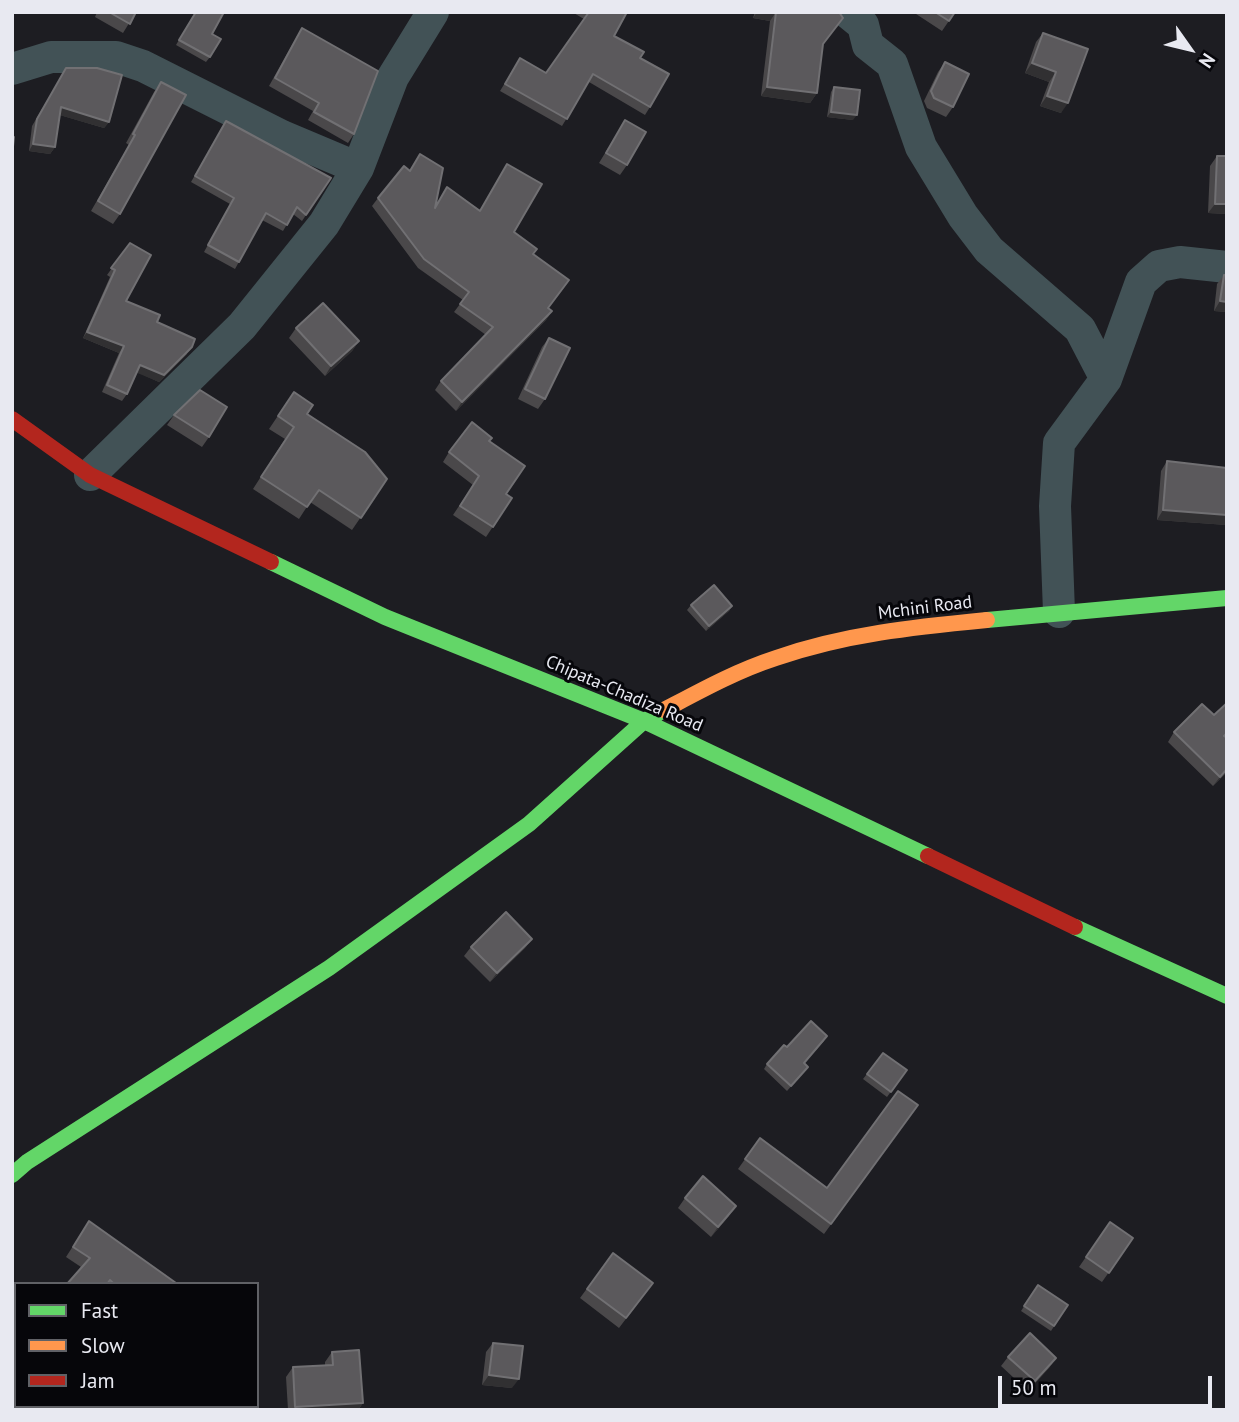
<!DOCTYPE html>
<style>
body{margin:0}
#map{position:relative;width:1239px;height:1422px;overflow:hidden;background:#1d1d22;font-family:"PT Sans",sans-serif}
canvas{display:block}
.frame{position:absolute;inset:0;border:14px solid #e8e9f1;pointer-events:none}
.legend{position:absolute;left:14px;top:1282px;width:245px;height:126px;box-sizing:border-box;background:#06060a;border:2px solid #606166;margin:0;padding:9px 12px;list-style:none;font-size:21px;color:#e8e9f1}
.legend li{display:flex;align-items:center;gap:14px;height:35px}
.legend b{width:35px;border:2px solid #606166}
.north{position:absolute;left:1155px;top:14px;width:70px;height:70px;-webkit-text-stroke:5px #06060a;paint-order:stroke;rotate:124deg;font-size:19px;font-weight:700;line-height:28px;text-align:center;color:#e8e9f1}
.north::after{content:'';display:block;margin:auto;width:24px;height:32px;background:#e8e9f1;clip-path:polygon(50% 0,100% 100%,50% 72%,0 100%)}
.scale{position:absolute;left:998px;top:1376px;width:214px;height:32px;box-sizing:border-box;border:4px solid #e8e9f1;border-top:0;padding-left:9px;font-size:21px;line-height:24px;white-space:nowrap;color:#e8e9f1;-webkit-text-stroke:5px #06060a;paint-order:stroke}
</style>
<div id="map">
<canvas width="1239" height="1422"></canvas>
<div class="frame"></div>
<ul class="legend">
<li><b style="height:9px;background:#63d668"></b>Fast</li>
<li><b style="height:9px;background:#ff974d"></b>Slow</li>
<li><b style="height:9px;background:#b3261e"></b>Jam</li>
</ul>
<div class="north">N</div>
<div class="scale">50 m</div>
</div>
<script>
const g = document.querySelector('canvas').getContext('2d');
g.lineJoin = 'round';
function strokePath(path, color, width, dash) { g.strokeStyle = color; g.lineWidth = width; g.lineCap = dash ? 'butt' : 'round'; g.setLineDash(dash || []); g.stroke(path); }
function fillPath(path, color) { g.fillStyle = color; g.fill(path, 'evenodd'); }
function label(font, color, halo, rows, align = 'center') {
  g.font = font + ' "PT Sans",sans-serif'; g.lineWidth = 6; g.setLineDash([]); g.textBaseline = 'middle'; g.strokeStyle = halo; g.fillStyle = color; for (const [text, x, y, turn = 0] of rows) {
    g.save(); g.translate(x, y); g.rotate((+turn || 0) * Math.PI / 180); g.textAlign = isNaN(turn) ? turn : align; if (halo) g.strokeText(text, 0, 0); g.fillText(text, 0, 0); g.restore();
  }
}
strokePath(new Path2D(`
 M847,12L863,25L868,45L892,64L921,147L963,216L989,250L1080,329L1106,379
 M12,69L51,57H116L143,66L282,136L358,168
 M90,475L242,326L324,224L358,168L393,77L433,12
 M1059,612L1055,506L1059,443L1106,379L1141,282L1159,266L1180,262L1227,267`), '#425256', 32);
strokePath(new Path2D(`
 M271,562L385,617L644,721L928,856
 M987,620L1227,598
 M1075,927L1227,996
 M12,1175L27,1162L329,968L529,824L644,721L664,710`), '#63d668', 16);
strokePath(new Path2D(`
 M664,710C700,691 736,671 776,658C845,634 915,627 987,620`), '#ff974d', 16);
strokePath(new Path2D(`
 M12,419L90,475L271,562
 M928,856L1075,927`), '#b3261e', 16);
fillPath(new Path2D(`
 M97,12H136L123,33L95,17Z
 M195,12L212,34L210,57L206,62L176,45Z
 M572,12H627L614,36L640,58L650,107L645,115L589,82L562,126L500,91L520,58L546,73L584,19Z
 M755,12H839L823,45L817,93L810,103L761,96L770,21L753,18Z
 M913,12H955L942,31Z
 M302,28L354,134L348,143L308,120L313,111L269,86L297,36Z
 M1043,33L1088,49L1061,113L1040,106L1049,82L1025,73L1036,42Z
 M945,62L953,107L946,117L927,108L924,101L938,72Z
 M66,68L109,122L104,128L60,115L55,147L50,154L29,151L32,126Z
 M161,82L120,214L113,224L91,211L129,145L126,143L154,92Z
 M834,87L853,120L827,117L831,92Z
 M625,120L627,165L620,175L599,163Z
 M226,121L331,178L302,221L293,214L283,231L262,220L235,269L204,252L230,204L191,182Z
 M420,154L436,205L447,187L480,210L507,164L514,232L533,254L548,308L552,311L546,320L456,411L435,390L441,381L486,335L454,312L463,300L418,268L372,206L378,198L409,171Z
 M1217,156H1227V214L1208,213L1210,166Z
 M130,243L126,301L157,322L187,354L159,382L137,372L127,394L122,401L102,392L119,353L83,338L110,277L107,275Z
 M1224,275H1227V312L1214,311L1217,284Z
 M296,328L359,341L352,351L325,376L289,338Z
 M549,338L545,399L538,409L518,399L542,347Z
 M294,392L307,414L387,479L352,530L310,502L299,519L253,489L285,439L269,429Z
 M174,415L209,437L202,447L167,425Z
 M489,441L506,494L512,498L486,537L453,515L473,485L443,462L449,452Z
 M1167,461L1227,468V525L1157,520L1161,471Z
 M691,605L732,606L729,611L706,631L687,610Z
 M1227,703V735L1225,737L1227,738V772L1213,786L1168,742L1174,732L1214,715Z
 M532,939L525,948L490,982L464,956L471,947Z
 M824,1041L804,1063L808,1067L787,1091L764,1069L767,1064L787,1047Z
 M883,1053L907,1070L887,1097L863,1079Z
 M918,1105L824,1234L738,1169L760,1138L827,1188Z
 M685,1198L729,1216L711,1237L678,1208Z
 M89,1221L176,1284H67L81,1267L66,1257Z
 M1110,1222L1133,1238L1102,1282L1079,1267Z
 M613,1253L653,1283L619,1328L580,1298Z
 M1038,1285L1068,1305L1051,1331L1021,1311Z
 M493,1343L512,1388L482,1385L486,1352Z
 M332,1352L363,1403L358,1410H288L286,1377L293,1367L325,1365V1362Z
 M1008,1357L1056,1358L1049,1368L1028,1391L1001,1366Z
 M19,1406H56L51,1410H21Z
 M150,1406H164L162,1410H154Z`), '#4a484a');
fillPath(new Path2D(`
 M757,12H776L770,21L753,18Z
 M1032,63L1056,72L1049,82L1025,73Z
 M767,87L817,93L810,103L761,96Z
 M1047,96L1068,103L1061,113L1040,106Z
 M61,107L109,122L104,128L56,114Z
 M831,112L857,115L853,120L827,117Z
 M33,144L55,147L50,154L29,151Z
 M1215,204H1227V214L1208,213Z
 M1220,301L1227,302V312L1214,311Z
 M552,311L546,320L456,411L462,402Z
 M87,332L124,346L119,353L83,338Z
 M359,341L352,351L325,376L331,366Z
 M192,347L187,354L159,382L135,372L140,365Z
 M1163,510L1227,515V525L1157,520Z
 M732,606L729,611L706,631L709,626Z
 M1227,769V772L1213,786L1220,777Z
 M532,939L525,948L490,982L497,973Z
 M736,1206L729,1216L711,1237L718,1227Z
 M1056,1358L1049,1368L1028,1391L1035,1381Z
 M489,1375L519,1379L512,1388L482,1385Z
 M363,1403L358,1410H294L295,1407Z
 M50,1406H56L51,1410H46Z`), '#313032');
const building = new Path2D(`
 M109,12H136L130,24Z
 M196,12H224L212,34L221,39L210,57L179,40Z
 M589,12H627L614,36L644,52L640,58L669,74L650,107L593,74L567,119L505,84L520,58L546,73Z
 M776,12H839L843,18L823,44L817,93L767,87Z
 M935,12H955L949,21Z
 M302,28L378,71L354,134L314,112L319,103L275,78Z
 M1043,33L1088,49L1068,103L1047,96L1056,72L1032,63Z
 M945,62L969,74L953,107L934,98L931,91Z
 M66,68H97L122,75L109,122L61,107L55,147L33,144L37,119Z
 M161,82L186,95L120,214L98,201L135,135L133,134Z
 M834,87L860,90L857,115L831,112Z
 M625,120L646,132L627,165L606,153Z
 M226,121L331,178L306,215L297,207L287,225L266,213L239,262L208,245L234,198L195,176Z
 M12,137H14L12,156Z
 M420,154L443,168L435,208L447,187L480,211L507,164L542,184L514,232L537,249L533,254L569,280L548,308L552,311L462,402L441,381L493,327L460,304L469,292L424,259L378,198L404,166L410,171Z
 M1217,156H1227V204H1215Z
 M130,243L151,255L126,301L160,315L157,322L195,339L192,347L164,375L140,365L127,394L107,385L124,346L87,332L115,270L111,268Z
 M1224,275H1227V302L1220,301Z
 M323,303L359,341L331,366L296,328Z
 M549,338L570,348L545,399L525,389Z
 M200,390L227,407L209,437L174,415Z
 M294,392L313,405L307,414L365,452L387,479L361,518L319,490L307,507L261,477L294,427L278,416Z
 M472,422L492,438L489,441L525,466L506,494L512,498L493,527L460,506L479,476L449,452Z
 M1167,461L1227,468V515L1163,510Z
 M714,585L732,606L709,626L691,605Z
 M1227,703V733L1224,736L1227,738V769L1220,777L1174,732L1202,704L1214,715Z
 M506,912L532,939L497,973L471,947Z
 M811,1021L827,1036L804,1063L808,1067L791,1086L767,1064L784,1045L787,1047Z
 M883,1053L907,1070L891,1092L867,1074Z
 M898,1091L918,1105L831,1224L745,1159L760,1138L827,1188Z
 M703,1176L736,1206L718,1227L685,1198Z
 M89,1221L176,1283L175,1284H114L110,1280L107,1284H67L90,1258L73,1247Z
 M1110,1222L1133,1238L1109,1273L1086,1257Z
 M613,1253L653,1283L626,1318L587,1289Z
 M1038,1285L1068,1305L1054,1326L1024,1306Z
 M1030,1333L1056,1358L1035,1381L1008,1357Z
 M493,1343L523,1346L519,1379L489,1375Z
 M359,1350L363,1403L295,1407L293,1367L333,1365L332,1352Z
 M33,1406H50L46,1410H35Z`);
fillPath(building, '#5b595c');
strokePath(building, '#717073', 2);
label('18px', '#e8e9f1', '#06060a', [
 ["Mchini Road",925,608,-7],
 ["Chipata-Chadiza Road",624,694,23]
]);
</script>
